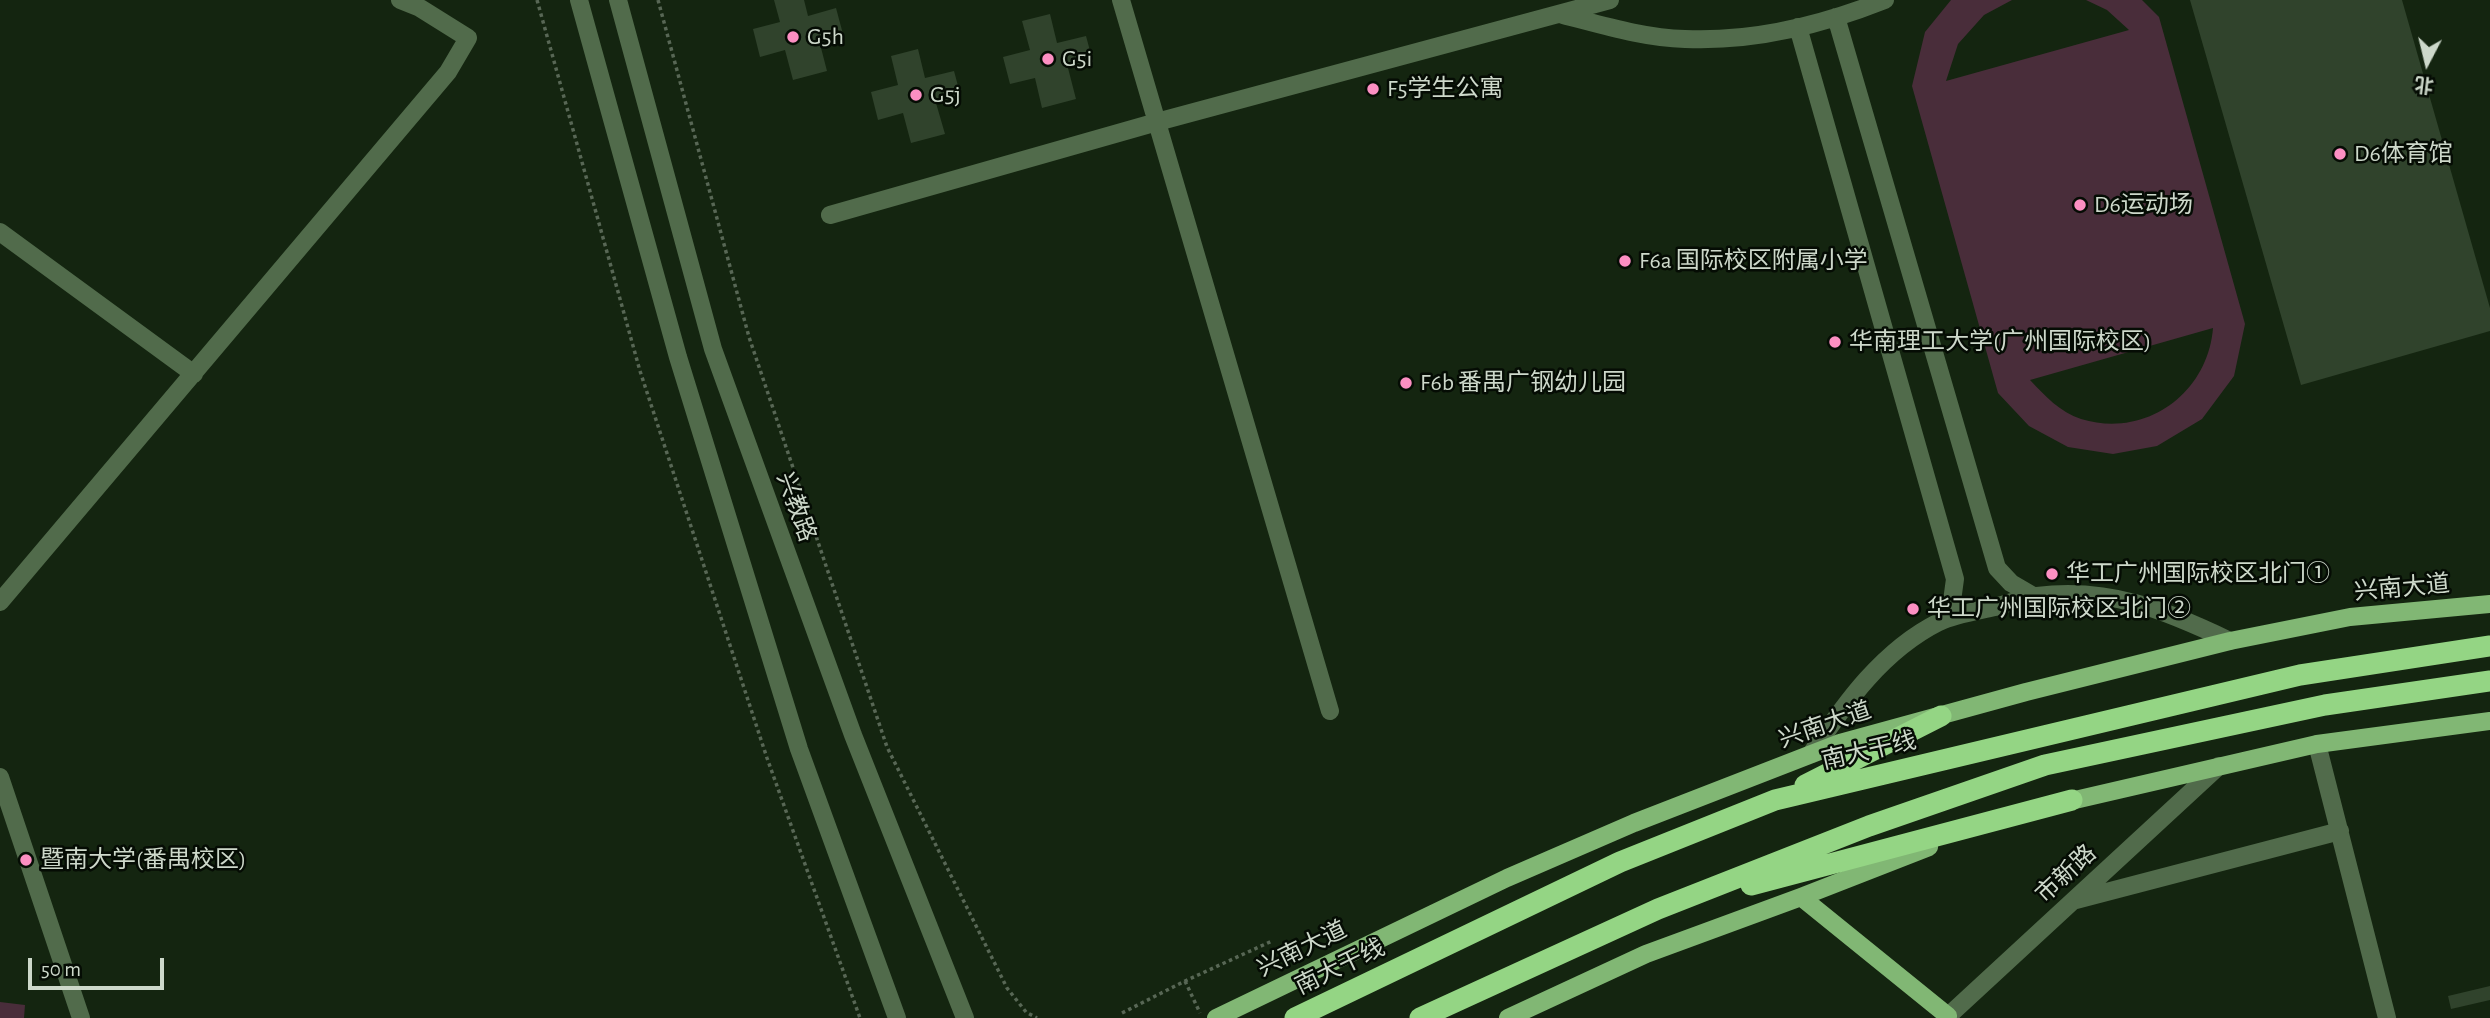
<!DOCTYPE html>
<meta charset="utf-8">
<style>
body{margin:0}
#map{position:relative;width:2490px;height:1018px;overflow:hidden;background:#142510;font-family:"Alegreya Sans","Noto Sans SC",sans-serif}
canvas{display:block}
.north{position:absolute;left:2392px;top:28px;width:70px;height:70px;-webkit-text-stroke:5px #050c04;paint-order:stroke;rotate:187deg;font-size:19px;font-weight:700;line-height:28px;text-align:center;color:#cdd8ca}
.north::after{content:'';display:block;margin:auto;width:24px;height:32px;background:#cdd8ca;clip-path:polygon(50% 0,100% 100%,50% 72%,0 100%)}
.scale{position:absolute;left:28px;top:958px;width:136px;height:32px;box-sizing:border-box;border:4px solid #cdd8ca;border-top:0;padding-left:9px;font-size:21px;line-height:24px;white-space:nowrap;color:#cdd8ca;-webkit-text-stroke:5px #050c04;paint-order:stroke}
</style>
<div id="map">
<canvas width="2490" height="1018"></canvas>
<div class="north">北</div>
<div class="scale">50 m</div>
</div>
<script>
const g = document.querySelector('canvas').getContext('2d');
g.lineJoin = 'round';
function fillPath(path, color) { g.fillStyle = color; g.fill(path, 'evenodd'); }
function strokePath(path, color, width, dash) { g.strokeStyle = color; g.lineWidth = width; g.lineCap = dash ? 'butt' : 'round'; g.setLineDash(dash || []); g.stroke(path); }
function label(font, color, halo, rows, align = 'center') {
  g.font = font + ' "Alegreya Sans","Noto Sans SC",sans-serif'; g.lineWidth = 5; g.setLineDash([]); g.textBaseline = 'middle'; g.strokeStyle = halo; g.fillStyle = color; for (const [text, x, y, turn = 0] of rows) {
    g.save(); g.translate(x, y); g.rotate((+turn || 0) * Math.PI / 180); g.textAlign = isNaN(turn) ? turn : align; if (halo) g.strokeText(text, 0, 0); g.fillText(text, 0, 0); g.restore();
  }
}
fillPath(new Path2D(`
 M1951,0H2012L1984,15L1958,44L1946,81L2129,30L2107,10L2086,0H2142L2159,17L2245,324L2234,376L2202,419L2157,446L2113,454L2068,447L2029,426L1998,393L1912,86L1925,32ZM2213,328C2208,393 2146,439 2081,419C2060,412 2045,396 2030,380Z
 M0,1002L25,1005L24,1018H0Z`), '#492d3a');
fillPath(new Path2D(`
 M774,0H804L808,16L836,8L843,34L819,40L827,71L793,80L785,50L760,57L753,29L780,22Z
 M2190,0H2402L2490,308V331L2301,385Z
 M1050,14L1057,43L1086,36L1093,62L1068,68L1076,99L1042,108L1035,78L1010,84L1003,57L1030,50L1022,21Z
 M918,49L925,78L954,71L961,97L936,103L945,134L911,143L903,113L878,120L871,92L898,85L891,56Z
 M2490,986V1000L2451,1009L2448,996Z`), '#30432c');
strokePath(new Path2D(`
 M537,0L640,371L767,758L860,1018
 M658,0L749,337L887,747L1007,988L1026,1012L1037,1018
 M1185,981L1200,1013
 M1122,1013L1185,981L1272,941`), '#586755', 3.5, [3.5, 3.5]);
strokePath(new Path2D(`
 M579,0L678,357L799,749L897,1018
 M618,0L713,349L853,735L965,1018
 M1121,0L1330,711
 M1563,15C1602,25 1644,38 1685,39C1753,42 1822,25 1885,0
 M1836,17L1997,568L2011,583L2035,597
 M1798,27L1955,579L1952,601L1942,620
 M830,215L1157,122L1610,0
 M0,232L194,374
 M0,602L448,72L468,38L420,8L400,0
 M2317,744L2387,1018
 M1811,754C1845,703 1883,650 1939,622C1956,614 1978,611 1995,607C2009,603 2023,598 2037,596C2110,587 2165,610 2230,641
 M0,777L81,1018
 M2076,900L2340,831
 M1946,1018L2219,766`), '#516b4b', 18);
strokePath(new Path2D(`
 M2062,803L2317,744L2490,721
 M1801,897L1948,1016
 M1216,1018L1507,878L1634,823L1840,743L2026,692L2230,641L2350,617L2490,604
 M1508,1018L1646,954L1801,897L1929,847`), '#81b774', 18);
strokePath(new Path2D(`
 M1805,785L1941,716
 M1751,885L2072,800
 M1295,1018L1620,862L1775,800L2300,675L2490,646
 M1420,1018L1658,909L1869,826L2045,765L2325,705L2490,681`), '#94d584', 21);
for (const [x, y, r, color] of [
 [793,37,7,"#fc8fc2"],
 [1048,59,7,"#fc8fc2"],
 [1373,89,7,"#fc8fc2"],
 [916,95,7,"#fc8fc2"],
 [2340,154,7,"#fc8fc2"],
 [2080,205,7,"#fc8fc2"],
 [1625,261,7,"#fc8fc2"],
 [1835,342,7,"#fc8fc2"],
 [1406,383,7,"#fc8fc2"],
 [2052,574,7,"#fc8fc2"],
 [1913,609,7,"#fc8fc2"],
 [26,860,7,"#fc8fc2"]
]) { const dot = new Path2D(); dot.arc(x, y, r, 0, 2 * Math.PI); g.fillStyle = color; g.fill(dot); strokePath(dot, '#050c04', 2.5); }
label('24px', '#cdd8ca', '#050c04', [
 ["G5h",807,37],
 ["G5i",1062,59],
 ["F5学生公寓",1387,89],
 ["G5j",930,95],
 ["D6体育馆",2354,154],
 ["D6运动场",2094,205],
 ["F6a 国际校区附属小学",1639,261],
 ["华南理工大学(广州国际校区)",1849,342],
 ["F6b 番禺广钢幼儿园",1420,383],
 ["华工广州国际校区北门①",2066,574],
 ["华工广州国际校区北门②",1927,609],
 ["暨南大学(番禺校区)",40,860]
], 'left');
label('24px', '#cdd8ca', '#050c04', [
 ["兴教路",796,507,70],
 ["兴南大道",2402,588,-5],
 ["兴南大道",1825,725,-19],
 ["南大干线",1869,751,-13],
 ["市新路",2066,874,-43],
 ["兴南大道",1302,949,-26],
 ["南大干线",1340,967,-26]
]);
</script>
